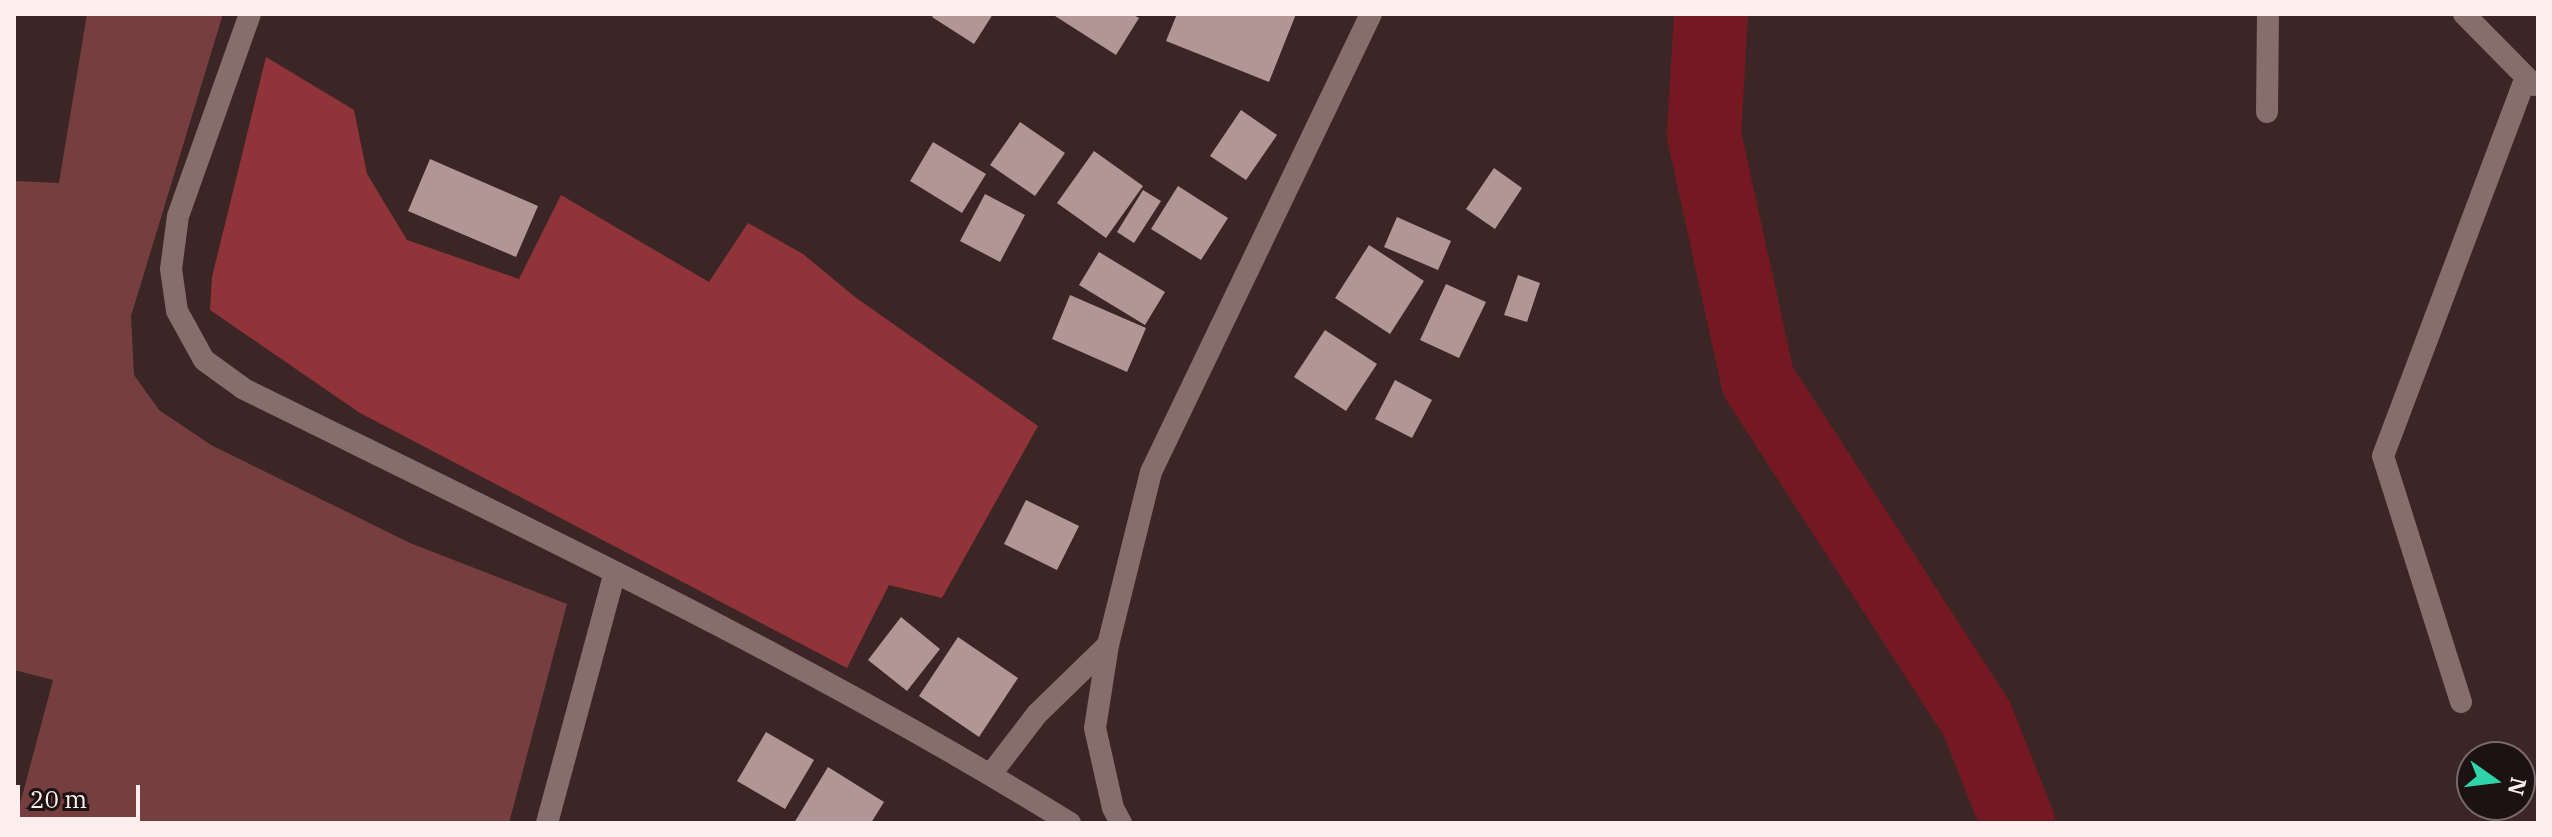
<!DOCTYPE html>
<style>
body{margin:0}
#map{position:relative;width:2552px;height:837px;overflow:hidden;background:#3c2625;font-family:"IBM Plex Serif",serif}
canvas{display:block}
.frame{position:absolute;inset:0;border:16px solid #feefee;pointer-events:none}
.north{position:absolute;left:2456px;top:741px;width:80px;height:80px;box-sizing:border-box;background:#1c1211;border:2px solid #766a69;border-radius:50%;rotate:104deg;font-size:22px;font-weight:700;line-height:32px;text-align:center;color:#feefee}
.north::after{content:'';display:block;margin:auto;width:28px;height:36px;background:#2fd4aa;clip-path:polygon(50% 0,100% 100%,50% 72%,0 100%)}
.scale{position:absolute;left:16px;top:785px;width:124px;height:36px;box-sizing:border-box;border:4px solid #feefee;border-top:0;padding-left:10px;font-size:24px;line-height:28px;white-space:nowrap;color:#feefee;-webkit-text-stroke:6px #1c1211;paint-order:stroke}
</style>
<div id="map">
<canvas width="2552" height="837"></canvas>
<div class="frame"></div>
<div class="north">N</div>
<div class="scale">20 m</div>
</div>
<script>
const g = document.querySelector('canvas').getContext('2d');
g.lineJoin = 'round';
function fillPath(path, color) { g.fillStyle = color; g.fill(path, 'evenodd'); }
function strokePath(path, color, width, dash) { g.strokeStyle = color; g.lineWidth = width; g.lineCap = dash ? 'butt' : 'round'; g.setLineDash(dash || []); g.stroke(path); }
fillPath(new Path2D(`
 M87,14H223L131,316L134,375L159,410L211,445L410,543L567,604L509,823H15L53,680L14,670V181L59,183Z`), '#763e3f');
fillPath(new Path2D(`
 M266,57L354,110L367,174L407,240L519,279L561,195L709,282L748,223L803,254L855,297L1038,426L942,598L889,585L847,668L360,413L210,310L212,277Z`), '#903439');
strokePath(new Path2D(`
 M1711,14L1704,135L1758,381L1977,719L2018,823`), '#741922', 74);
fillPath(new Path2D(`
 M934,14H993L974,44L932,17Z
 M1052,14H1132L1139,18L1116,55Z
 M1177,14H1296L1269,82L1166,41Z
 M1241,110L1277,135L1246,180L1210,156Z
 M1020,122L1065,153L1035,196L990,165Z
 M933,142L986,174L962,213L910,181Z
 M1094,151L1143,186L1106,238L1057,203Z
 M430,159L538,206L516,257L408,211Z
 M1494,168L1522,188L1495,229L1466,209Z
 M1178,186L1228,218L1201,260L1151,229Z
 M1143,190L1161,201L1134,243L1117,232Z
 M985,194L1025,215L1000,262L960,241Z
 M1397,217L1451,241L1438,270L1384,247Z
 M1369,245L1424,281L1390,334L1335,298Z
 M1099,252L1165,292L1145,325L1079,285Z
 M1518,275L1540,283L1527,322L1504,315Z
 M1446,284L1486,302L1459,358L1420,340Z
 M1070,295L1146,328L1127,372L1052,339Z
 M1325,330L1377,364L1346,411L1294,377Z
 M1395,380L1432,400L1412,438L1375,419Z
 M1026,500L1079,526L1057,570L1004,544Z
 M901,617L940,649L907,691L868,660Z
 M958,637L1018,678L979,737L919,696Z
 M766,732L814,760L785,809L737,781Z
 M828,767L884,802L871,823H794Z`), '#b29695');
strokePath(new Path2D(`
 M250,14L178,216L171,269L177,311L204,360L244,389C524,527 805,659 1070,823
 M2464,14L2534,85
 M2267,112L2268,14
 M2461,702L2383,456L2526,77
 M991,774L1037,714L1108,645
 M547,823L615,572`), '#876d6c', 22);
strokePath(new Path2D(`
 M1121,823L1113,808L1095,728L1108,645L1151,472L1371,14`), '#876d6c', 22);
</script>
